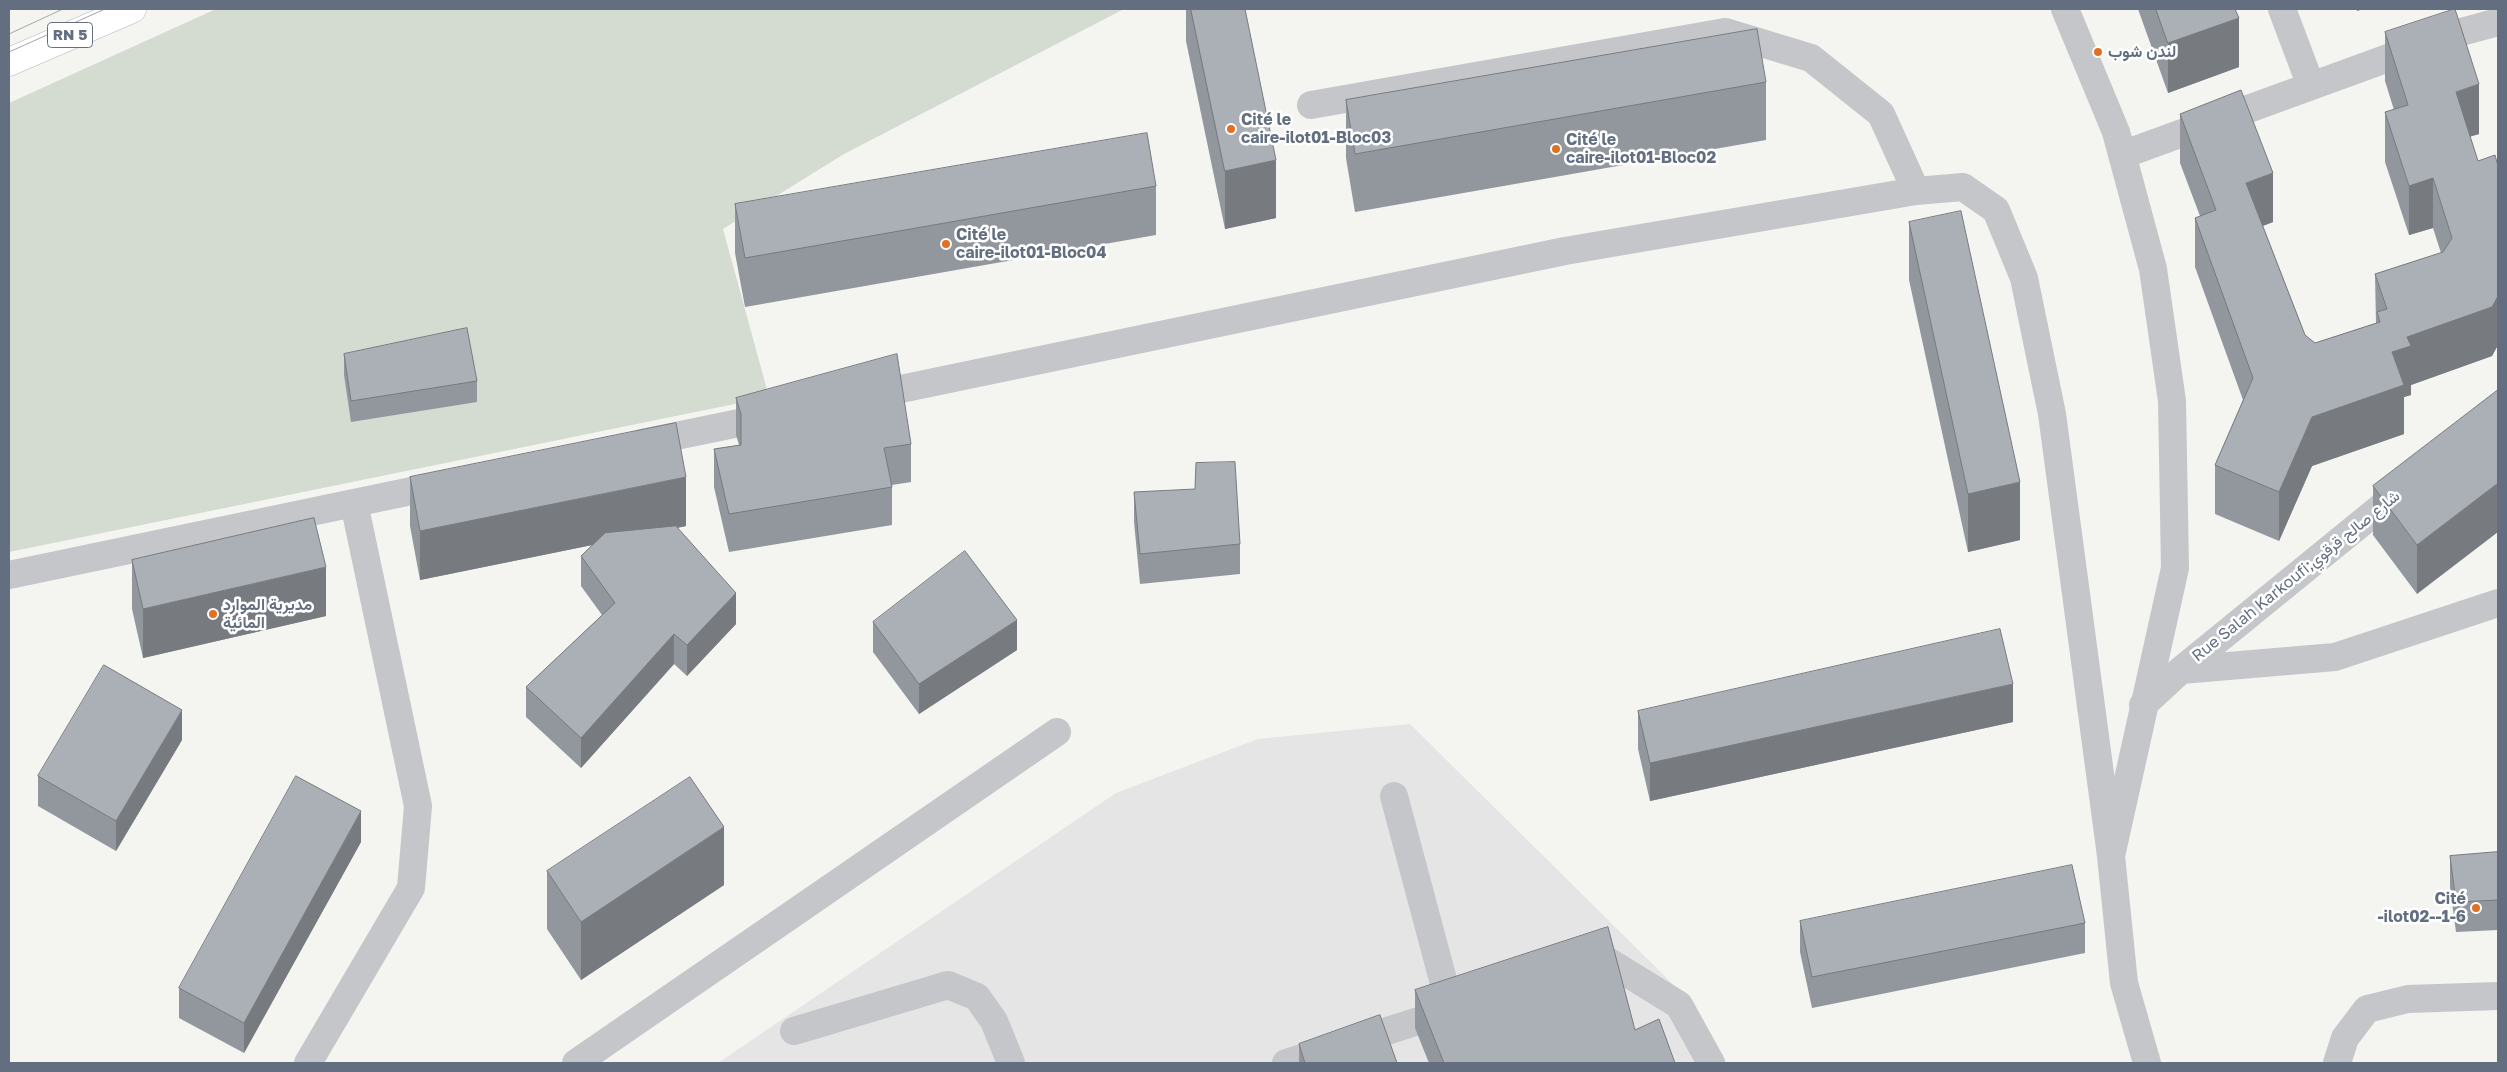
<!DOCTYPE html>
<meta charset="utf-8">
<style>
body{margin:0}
#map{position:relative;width:2507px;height:1072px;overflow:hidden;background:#f4f4f0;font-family:"Golos Text",sans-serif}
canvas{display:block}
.frame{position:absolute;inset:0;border:10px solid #636f81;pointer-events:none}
</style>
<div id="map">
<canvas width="2507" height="1072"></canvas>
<div class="frame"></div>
</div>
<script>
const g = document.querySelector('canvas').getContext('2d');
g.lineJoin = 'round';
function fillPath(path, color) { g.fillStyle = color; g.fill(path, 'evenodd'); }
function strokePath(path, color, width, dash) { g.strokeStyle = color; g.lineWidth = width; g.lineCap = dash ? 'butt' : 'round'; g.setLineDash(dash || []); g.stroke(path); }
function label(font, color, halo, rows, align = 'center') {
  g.font = font + ' "Golos Text",Vazirmatn,sans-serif'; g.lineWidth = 5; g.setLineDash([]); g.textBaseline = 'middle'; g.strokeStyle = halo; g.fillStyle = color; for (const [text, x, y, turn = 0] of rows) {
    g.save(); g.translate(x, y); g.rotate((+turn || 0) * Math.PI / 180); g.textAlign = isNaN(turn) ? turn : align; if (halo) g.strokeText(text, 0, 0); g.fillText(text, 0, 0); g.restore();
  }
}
fillPath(new Path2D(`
 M1410,724L1694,1005L1727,1063H718L1116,793L1258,739Z`), '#e4e5e4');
fillPath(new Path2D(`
 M216,9H1124L844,154L723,229L769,397L9,552V103Z`), '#d4dbd1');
const major = new Path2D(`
 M9,62L132,9`);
strokePath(major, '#b4b7bc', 29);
strokePath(new Path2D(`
 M2065,9L2116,132L2153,269L2172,401L2175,568L2111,856L2124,983L2147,1063
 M2282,9L2311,86
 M1311,105L1725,32L1811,58L1881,114L1916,191
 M2122,155L2454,34L2498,22
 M867,396L1565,251L1916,191L1963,187L1996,210L2024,278L2052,414L2111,856
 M642,443L773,416
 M9,575L445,484
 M2181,670L2335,657L2498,603
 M2143,705L2181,670L2402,490
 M1394,796L1451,1010
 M1586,966L1606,960L1679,1005L1711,1063
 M794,1031L948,985L977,997L994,1021L1011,1063
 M308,1063L411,888L418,806L354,503
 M576,1063L1057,732
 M1286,1063L1450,1011
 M2337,1063L2345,1038L2367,1009L2408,999L2498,996`), '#c4c6ca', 28);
strokePath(major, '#fff', 28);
strokePath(new Path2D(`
 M9,34L63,9
 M9,52L105,9`), '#a2a6ad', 1);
fillPath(new Path2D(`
 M1186,9H1245L1276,218L1225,229L1186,41Z
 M2138,9H2235L2239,67L2168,93Z
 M2385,32L2479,134L2470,136L2478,161L2498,166V345L2492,356L2411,385V395L2404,397V434L2312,466L2279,541L2215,514V465L2243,400L2195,267V218L2200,216L2180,163V114L2273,222L2263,226L2305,335L2315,343L2376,323L2375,274L2441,253L2433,228L2409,235L2385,162V112L2394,110L2385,81Z
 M1766,82V140L1355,212L1346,158V100Z
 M1156,186V235L745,307L735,253V204Z
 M1909,222L2020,540L1968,552L1909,280Z
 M344,354L477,381V402L351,422L344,375Z
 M2498,390L2417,594L2373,535V486Z
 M736,398L911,444V482L892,485V525L729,552L714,487V449L739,445L736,435Z
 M410,477L686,526L677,528L736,624L687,676L674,664L581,768L526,717V687L602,615L581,586V556L592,545L420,580L410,526Z
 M1134,492L1240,544V574L1140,584L1134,522Z
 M132,560L326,616L143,658L132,609Z
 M873,622L1017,650L919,714L873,652Z
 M1638,711L2013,722L1650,801L1638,749Z
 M182,740L116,851L38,806V776Z
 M361,842L244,1053L179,1018V988Z
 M2498,852V930L2456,932L2450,887V856Z
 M547,871L724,885L581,980L547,929Z
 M1800,921L2085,923V953L1812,1008L1800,952Z
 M1415,990L1635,1030L1675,1063H1429L1415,1028Z
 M1299,1044L1397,1063H1299Z`), '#92979d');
fillPath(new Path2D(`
 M2357,9H2364L2357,11Z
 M2239,18V67L2168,93V43Z
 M2479,84V134L2456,141V92Z
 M1276,160V218L1225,229V171Z
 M2273,173V222L2246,232V183Z
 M2433,178V228L2409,235V186Z
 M2498,296V345L2492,356L2411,385V395L2404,397V434L2312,466L2279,541V492L2312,417L2392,352L2407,337Z
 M686,477V526L420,580V531Z
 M2020,482V540L1968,552V494Z
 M2498,483V532L2417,594V545Z
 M326,567V616L143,658V609Z
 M736,593V624L687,676V645Z
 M1017,620V650L919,714V684Z
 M674,634V664L581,768V738Z
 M2013,684V722L1650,801V763Z
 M182,710V740L116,851V821Z
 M361,811V842L244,1053V1023Z
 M724,827V885L581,980V922Z`), '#777b7f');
const building = new Path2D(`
 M1191,9H1245L1276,160L1225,171Z
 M2156,9H2235L2239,18L2168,43Z
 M2455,9L2479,84L2456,92L2478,161L2495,155L2498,166V296L2492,307L2407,337L2411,346L2392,352L2404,385L2312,417L2279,492L2215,465L2253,378L2195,218L2216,210L2180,114L2241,90L2273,173L2246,183L2305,335L2315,343L2380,322L2377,312L2387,309L2375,274L2443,252L2452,238L2433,178L2409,186L2385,112L2408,105L2385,32Z
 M1757,29L1766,82L1355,154L1346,100Z
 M1147,133L1156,186L745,258L735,204Z
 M1961,211L2020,482L1968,494L1909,222Z
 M467,328L477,381L351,401L344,354Z
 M897,354L911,444L884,448L892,487L729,514L714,449L741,445V414L736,398Z
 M2498,390V483L2417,545L2373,486Z
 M676,423L686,477L420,531L410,477Z
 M1235,462L1240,544L1140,554L1134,492L1195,489L1196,463Z
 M314,518L326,567L143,609L132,560Z
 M676,526L736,593L687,645L674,634L581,738L526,687L615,603L581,556L605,533Z
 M965,551L1017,620L919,684L873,622Z
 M2000,629L2013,684L1650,763L1638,711Z
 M104,665L182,710L116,821L38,776Z
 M296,776L361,811L244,1023L179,988Z
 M690,777L724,827L581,922L547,871Z
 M2498,852V900L2456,902L2450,856Z
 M2072,865L2085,923L1812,977L1800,921Z
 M1608,927L1635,1030L1659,1019L1675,1063H1444L1415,990Z
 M1380,1015L1397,1063H1305L1299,1044Z`);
fillPath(building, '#aab0b6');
strokePath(building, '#777b7f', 1);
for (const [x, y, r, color] of [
 [2098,52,5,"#e17023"],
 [1231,129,5,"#e17023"],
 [1556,149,5,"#e17023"],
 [946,244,5,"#e17023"],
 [213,614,5,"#e17023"],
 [2476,908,5,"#e17023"]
]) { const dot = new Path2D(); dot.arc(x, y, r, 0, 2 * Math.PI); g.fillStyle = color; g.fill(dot); strokePath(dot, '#fff', 2); }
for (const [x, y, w] of [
 [70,35,45]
]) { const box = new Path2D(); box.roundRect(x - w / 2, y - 12.5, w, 25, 4); g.fillStyle = '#fff'; g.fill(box); strokePath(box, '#636f81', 1); }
label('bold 15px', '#636f81', null, [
 ["RN 5",70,35]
]);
label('bold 16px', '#636f81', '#fff', [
 ["لندن شوب",2108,52],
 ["Cité le",1241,120],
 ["caire-ilot01-Bloc03",1241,138],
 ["Cité le",1566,140],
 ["caire-ilot01-Bloc02",1566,158],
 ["Cité le",956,235],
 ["caire-ilot01-Bloc04",956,253],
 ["مديرية الموارد",223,605],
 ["المائية",223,623],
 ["Cité",2466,899,"right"],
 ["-ilot02--1-6",2466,917,"right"]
], 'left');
label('16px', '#636f81', '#fff', [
 ["Rue Salah Karkoufi;شارع صالح قرقوي",2296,576,-39]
]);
</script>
